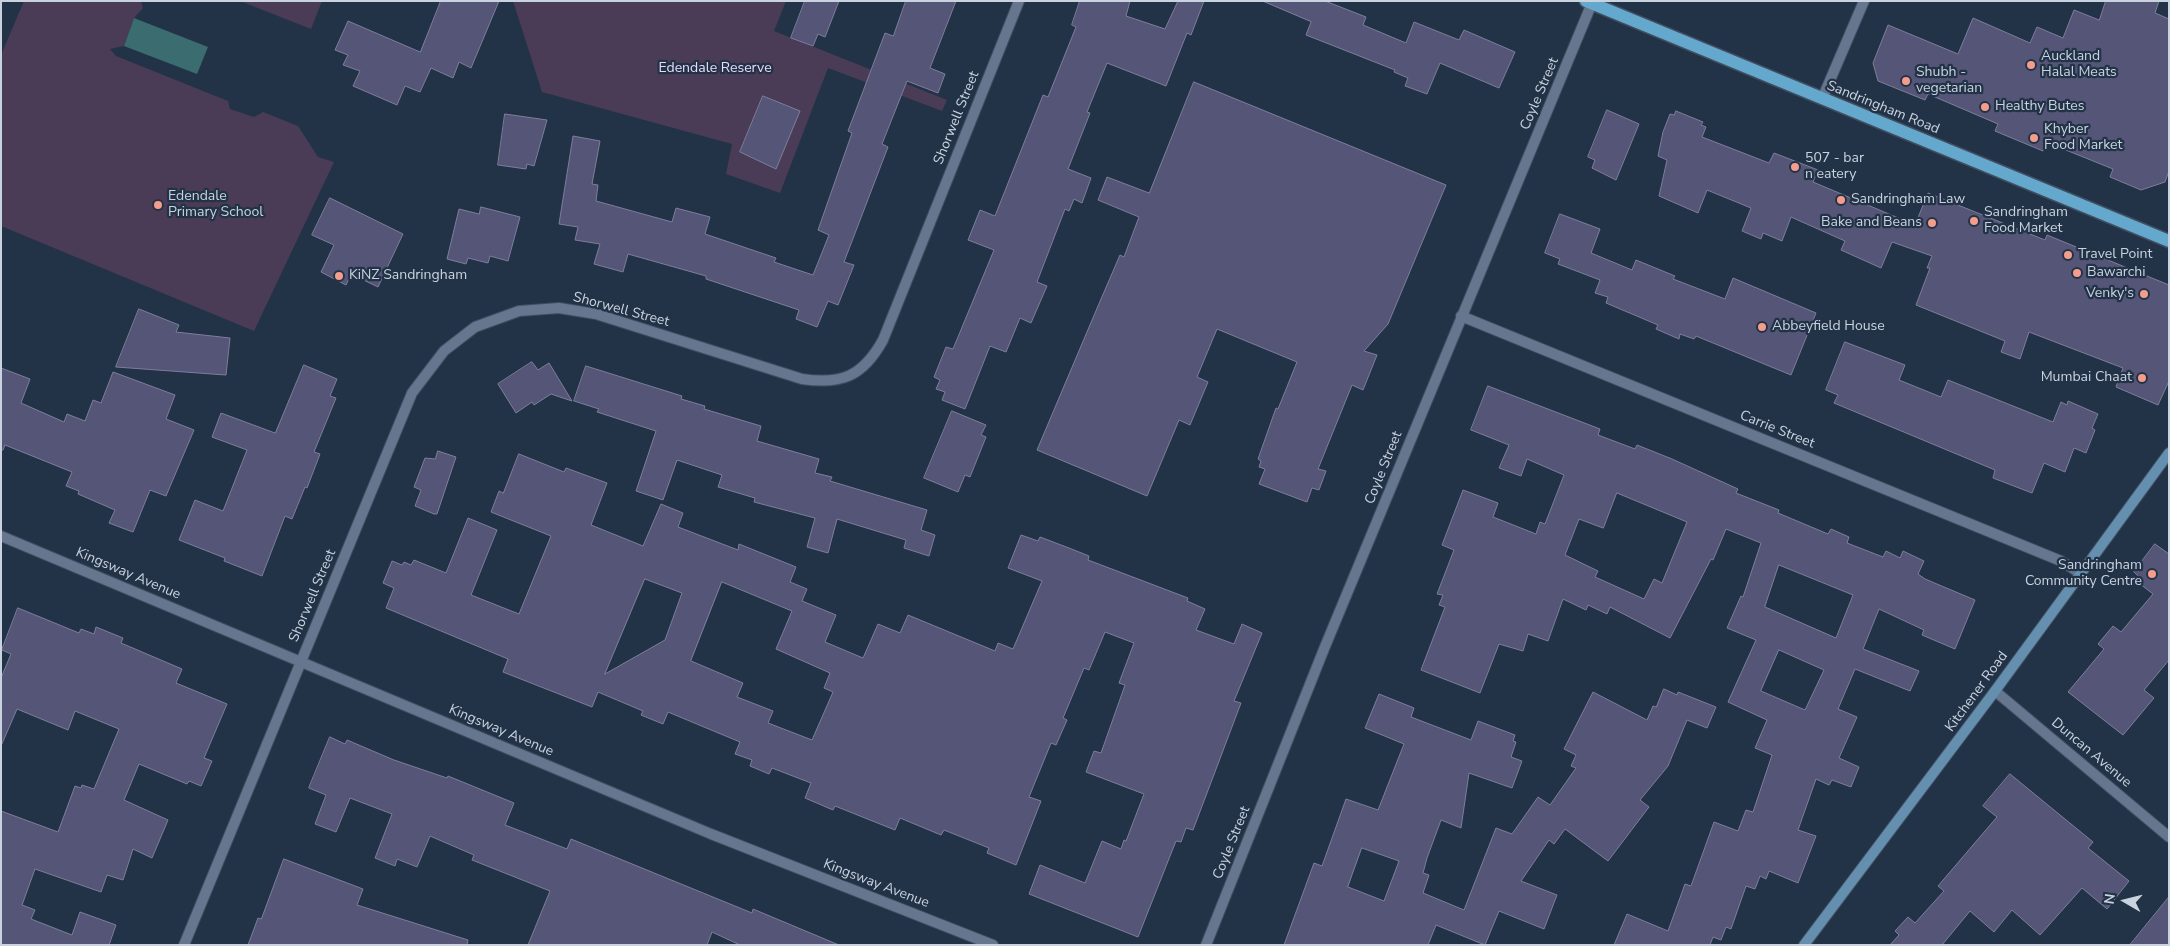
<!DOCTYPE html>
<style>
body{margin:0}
#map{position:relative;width:2170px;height:946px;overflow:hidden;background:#233347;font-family:"Nunito Sans",sans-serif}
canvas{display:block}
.frame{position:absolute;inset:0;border:2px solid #c9d3e0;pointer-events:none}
.north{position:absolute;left:2100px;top:876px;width:50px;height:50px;-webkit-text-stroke:4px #233347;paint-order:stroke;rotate:278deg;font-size:14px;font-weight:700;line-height:20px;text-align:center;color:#c9d3e0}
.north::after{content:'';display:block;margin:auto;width:18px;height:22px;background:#c9d3e0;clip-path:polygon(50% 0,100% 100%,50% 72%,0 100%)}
</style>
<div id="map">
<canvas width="2170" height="946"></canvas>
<div class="frame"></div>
<div class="north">N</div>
</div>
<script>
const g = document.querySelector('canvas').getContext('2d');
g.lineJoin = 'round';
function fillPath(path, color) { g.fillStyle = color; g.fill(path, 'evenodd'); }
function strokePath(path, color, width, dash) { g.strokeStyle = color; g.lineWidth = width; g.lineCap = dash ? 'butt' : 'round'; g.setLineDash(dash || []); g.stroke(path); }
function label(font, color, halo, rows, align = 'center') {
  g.font = font + ' "Nunito Sans",sans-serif'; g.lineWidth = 4.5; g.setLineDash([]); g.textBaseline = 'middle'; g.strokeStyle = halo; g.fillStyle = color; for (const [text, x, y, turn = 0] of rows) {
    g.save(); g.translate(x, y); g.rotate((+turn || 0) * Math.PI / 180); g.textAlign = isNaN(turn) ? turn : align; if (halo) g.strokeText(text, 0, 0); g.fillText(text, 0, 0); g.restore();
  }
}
fillPath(new Path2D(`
 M24,1H141L143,8L134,18L124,46L110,49L116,56L228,101L230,109L254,117L263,112L298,126L318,157L334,162L254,331L1,226V55Z
 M240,1H322L311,29Z
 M513,1H786L774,31L947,100L942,111L828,68L780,193L726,174L732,144L542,92Z`), '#4a3b56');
fillPath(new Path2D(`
 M134,18L208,47L197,74L124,46Z`), '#3b6c70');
const building = new Path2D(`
 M441,1H499L471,68L459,62L453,78L431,68L420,92L405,86L397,105L353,86L360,71L343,65L348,55L335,50L348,21L420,52Z
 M805,1H839L825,37L818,34L813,46L791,38Z
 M906,1H956L930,68L945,74L938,93L907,81L882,144L888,147L844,262L854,265L838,305L828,301L817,327L796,319L799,310L706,279V276L628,254L623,272L594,264L600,244L575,240L578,227L559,224L573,136L600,141L592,184L598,185L596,201L672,222L676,208L710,217L705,234L776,258L774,262L813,275L829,235L818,230L852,133L848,131L885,33L893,36Z
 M1080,1H1130L1126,16L1165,29L1178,1H1204L1191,35L1187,33L1166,86L1107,63L1087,112L1090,113L1068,169L1091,178L1082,203L1074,199L1069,211L1065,209L1037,282L1047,286L1031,323L1020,318L1006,352L990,346L965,409L942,400L945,392L936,389L940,380L934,377L946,347L953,349L994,250L968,240L980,210L995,216L1043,95L1048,97L1076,27L1072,25Z
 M1263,1H1325L1366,17L1363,25L1406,43L1414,22L1459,40L1464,30L1515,52L1499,88L1440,63L1427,94L1405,86L1408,78L1394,72L1395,70L1306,35L1311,22Z
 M2106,1H2159L2155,13L2169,19V171L2165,182L2141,190L2110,177L2113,169L2046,142L2043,151L1995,131L1998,124L1928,94L1925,100L1878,81L1873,63L1888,25L1958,54L1973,18L2030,43L2037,27L2063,38L2074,10L2099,20Z
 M1194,82L1446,185L1388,324L1364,351L1377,355L1363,390L1352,385L1318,469L1326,471L1319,490L1312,488L1307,502L1259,484L1265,469L1259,467L1261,461L1258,459L1276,408L1278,409L1297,362L1217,329L1197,377L1208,382L1190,425L1179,420L1147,496L1037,450L1098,306L1120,255L1124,257L1139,217L1098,200L1107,177L1149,193Z
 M763,96L800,111L776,169L740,152Z
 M1607,110L1639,124L1616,180L1592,168L1595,160L1588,157Z
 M1676,111L1703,122L1701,125L1706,127L1702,137L1769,163L1774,153L1818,170L1813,182L1915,225L1928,193L2045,240L2047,235L2169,285V381L2158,405L2116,387L2123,368L2029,332L2020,359L2001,352L2005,341L1916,305L1930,268H1927L1932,256L1892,242L1881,268L1841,250L1845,241L1791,217L1782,241L1763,233L1761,239L1742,231L1751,208L1707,190L1698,213L1659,196L1667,160L1658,156L1663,132L1670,114L1674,115Z
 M505,114L547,120L534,166L527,164L526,169L498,165Z
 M330,198L403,234L378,287L351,274L346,285L321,272L334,245L312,235Z
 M481,207L520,217L508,261L490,256L488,263L468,258L466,264L447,259L459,209L479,214Z
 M1560,214L1600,229L1591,253L1632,270L1636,260L1675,276L1673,279L1725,299L1733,278L1816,313L1791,375L1696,336L1694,339L1680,334L1679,339L1656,329L1658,325L1606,303L1608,297L1595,293L1600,280L1558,264L1560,259L1545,253Z
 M139,309L179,325L176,332L230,338L226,375L116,367Z
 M1845,342L1905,365L1899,380L1941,397L1948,380L2053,422L2061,402L2067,405L2068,401L2098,414L2092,428L2095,430L2086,453L2074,448L2065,472L2044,463L2032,493L1993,478L1995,470L1834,403L1838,395L1826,390Z
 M532,362L538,370L549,363L572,401L551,394L534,405L532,402L516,413L498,384Z
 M304,365L337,379L330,396L336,398L314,452L320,454L307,488L305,487L292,519L285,516L262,576L224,561L225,558L179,540L195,500L223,511L247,450L212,437L221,413L275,433Z
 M586,366L682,396L681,399L705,406L704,409L761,426L757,441L819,459L815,473L832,477L830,481L927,510L921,530L935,535L929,556L904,548L906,540L837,519L828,553L807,547L815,518L754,502L755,498L718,487L722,475L677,460L663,500L636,491L656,431L597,412L599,409L574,401Z
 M1,368L30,379L21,403L64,422L67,414L85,421L93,400L101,403L113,372L175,395L166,419L194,430L166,496L150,490L133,532L109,523L115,510L78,494L79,491L66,486L72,472L5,445L3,450H1Z
 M1488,386L1600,429L1598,435L1635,449L1637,445L1672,459L1738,489L1736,493L1779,510L1778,513L1828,534L1831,529L1849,537L1847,543L1883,557L1886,551L1900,558L1903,551L1924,561L1918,574L1925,579L1975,600L1955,649L1922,635L1924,630L1879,609L1863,649L1919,671L1910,691L1855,669L1838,709L1857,717L1839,758L1859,767L1851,787L1832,780L1829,785L1816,779L1798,830L1816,836L1798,883L1769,871L1766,879L1760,876L1755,889L1746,886L1731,929L1726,927L1721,940L1713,937L1710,945H1614L1627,914L1668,931L1685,884L1691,886L1714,822L1738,831L1746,810L1753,812L1772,755L1755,748L1767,720L1728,702L1756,640L1727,628L1741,596L1743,597L1761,543L1726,529L1713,560L1711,559L1670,638L1610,607L1607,614L1588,605L1586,610L1563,599L1548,641L1528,634L1523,651L1499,644L1480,693L1421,670L1445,607L1439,605L1443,595L1437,594L1454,550L1442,545L1463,490L1498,503L1493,517L1536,534L1540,522L1545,524L1564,475L1527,459L1521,476L1499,468L1509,445L1471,430ZM1617,493L1687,522L1662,583L1654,579L1644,599L1595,577L1598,571L1565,555L1579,519L1603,528ZM1779,565L1853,595L1836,638L1765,607ZM1779,650L1824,670L1805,710L1761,691Z
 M952,411L986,425L981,435L986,437L970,477L965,475L958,492L924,478Z
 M438,451L456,457L437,514H434L415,506L421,490L414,487L425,458L435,459Z
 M519,454L564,472L566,468L607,483L591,525L643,546L661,504L683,513L678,527L738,550L739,544L796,567L790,582L807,589L802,601L836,615L825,642L863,658L878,624L900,633L908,615L995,651L998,643L1013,649L1042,581L1008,568L1021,535L1038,541L1040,537L1069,548L1089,556L1088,560L1188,598L1187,601L1205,609L1196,630L1234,644L1242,624L1262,633L1234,701L1241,703L1193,830L1186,828L1181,842L1176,841L1138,937L1029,894L1040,865L1085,883L1102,841L1121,849L1124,840L1126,841L1144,794L1086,772L1094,751L1101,753L1125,685L1119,683L1134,643L1105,632L1089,670L1084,668L1063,718L1067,720L1056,745L1051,743L1029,797L1041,801L1016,865L987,853L989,848L944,830L941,835L900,818L895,830L835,806L833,810L805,798L811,783L772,768L769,774L750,766L752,760L735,754L740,742L668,712L663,724L641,715L643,711L598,692L592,707L503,672L508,659L386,608L394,588L383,583L392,561L402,565L404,562L411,565L414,560L446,573L468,518L497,530L471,595L519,614L551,536L491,512L499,491L503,493ZM645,579L682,593L665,640L605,674ZM722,582L792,611L776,649L830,673L824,688L833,692L812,740L768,723L773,711L737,697L743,683L691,661Z
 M2155,544L2169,554V660L2144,690L2154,698L2123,735L2068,692L2104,649L2098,644L2113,626L2121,632L2153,594L2135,580L2138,576L2134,572Z
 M18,608L79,633L81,629L94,634L96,627L123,638L121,643L182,669L176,683L227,704L204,758L212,761L201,786L189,781L187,784L139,764L124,800L168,820L152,858L133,849L123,880L107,875L101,892L35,869L22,905L35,910L31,919L72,935L80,912L116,925L109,945H1V811L58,832L75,786L81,788L82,785L94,789L119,729L75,711L68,730L17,709L1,746V678L11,654L2,650Z
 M1664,689L1677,695L1678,692L1716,707L1707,728L1687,720L1668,766L1640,800L1649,807L1608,861L1565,829L1554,844L1549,840L1521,881L1557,895L1544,929L1499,911L1485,945L1436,925L1428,945H1284L1314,863L1322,866L1346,799L1378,810L1404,744L1365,728L1379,694L1414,708L1411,717L1471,740L1478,721L1515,735L1513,741L1516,742L1511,757L1522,761L1512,788L1469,773L1461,828L1441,820L1427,858L1423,873L1429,875L1423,893L1464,910L1496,828L1512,834L1538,797L1550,805L1576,768L1571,766L1576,755L1564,749L1593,692L1647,720L1653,706L1656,707ZM1362,848L1399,861L1384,901L1348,887Z
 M330,737L345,744L347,740L394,760L447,778L448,776L514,803L505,825L567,849L571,839L752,913L753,909L839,945H740L712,932L707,945H528L550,891L472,860L474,855L430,836L417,867L397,859L395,866L375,858L392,814L350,798L336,832L315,824L326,795L309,788Z
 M2010,774L2093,842L2088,848L2129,881L2107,909L2082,888L2040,935L2012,910L1994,932L1970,911L1942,945H1890L1899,935L1895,931L1908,917L1915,923L1944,891L1938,886L1997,817L1983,806Z
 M284,859L363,889L357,905L468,940L467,945H248L258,918L261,919Z
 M2169,897V945H2130Z`);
fillPath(building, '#555677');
strokePath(building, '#7d7e9a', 1);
const street = new Path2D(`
 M1822,99L1864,1
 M1461,316L2061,561L2080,573
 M1,536L711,834L993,945
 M1995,691L2169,837
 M184,945L412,393L444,351L475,327L519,311L559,308L596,314L802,379C842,385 863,376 883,340L1019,1
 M1206,945L1324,649L1592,3`);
const secondary = new Path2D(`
 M1804,945L1995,691L2169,453`);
const primary = new Path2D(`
 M1586,1L2169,241`);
strokePath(street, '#414e5f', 12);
strokePath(secondary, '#414e5f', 12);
strokePath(primary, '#414e5f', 15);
strokePath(street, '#65768e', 10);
strokePath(secondary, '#648fae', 10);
strokePath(primary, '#64a8cd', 12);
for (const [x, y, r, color] of [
 [2031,65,5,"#f49d8d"],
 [1906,81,5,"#f49d8d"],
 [1985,107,5,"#f49d8d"],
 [2034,138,5,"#f49d8d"],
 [1795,167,5,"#f49d8d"],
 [1841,200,5,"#f49d8d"],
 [158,205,5,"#f49d8d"],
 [1974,221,5,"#f49d8d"],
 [1932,223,5,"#f49d8d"],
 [2068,255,5,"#f49d8d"],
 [2077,273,5,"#f49d8d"],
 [339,276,5,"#f49d8d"],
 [2144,294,5,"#f49d8d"],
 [1762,327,5,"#f49d8d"],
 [2142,378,5,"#f49d8d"],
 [2152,574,5,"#f49d8d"]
]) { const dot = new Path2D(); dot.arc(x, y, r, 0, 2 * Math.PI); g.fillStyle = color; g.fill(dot); strokePath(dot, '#233347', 2); }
label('14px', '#c9d3e0', '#233347', [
 ["Auckland",2041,57],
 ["Halal Meats",2041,73],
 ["Shubh -",1916,73],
 ["vegetarian",1916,89],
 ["Healthy Butes",1995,107],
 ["Khyber",2044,130],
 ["Food Market",2044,146],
 ["507 - bar",1805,159],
 ["n eatery",1805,175],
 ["Edendale",168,197],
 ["Primary School",168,213],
 ["Sandringham Law",1851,200],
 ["Sandringham",1984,213],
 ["Food Market",1984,229],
 ["Bake and Beans",1922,223,"right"],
 ["Travel Point",2078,255],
 ["Bawarchi",2087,273],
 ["KiNZ Sandringham",349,276],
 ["Venky's",2134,294,"right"],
 ["Abbeyfield House",1772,327],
 ["Mumbai Chaat",2132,378,"right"],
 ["Sandringham",2142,566,"right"],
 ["Community Centre",2142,582,"right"]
], 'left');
label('14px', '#ebd8fb', '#233347', [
 ["Edendale Reserve",715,69]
]);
label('14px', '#c9d3e0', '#233347', [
 ["Coyle Street",1540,94,-67],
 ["Sandringham Road",1883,108,22],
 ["Shorwell Street",957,118,-68],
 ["Shorwell Street",621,310,15],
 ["Carrie Street",1777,430,22],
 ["Coyle Street",1384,468,-68],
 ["Kingsway Avenue",128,574,23],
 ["Shorwell Street",313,596,-67],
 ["Kitchener Road",1977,692,-54],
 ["Kingsway Avenue",501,731,23],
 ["Duncan Avenue",2091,753,40],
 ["Coyle Street",1232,843,-68],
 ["Kingsway Avenue",876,884,21]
]);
</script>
